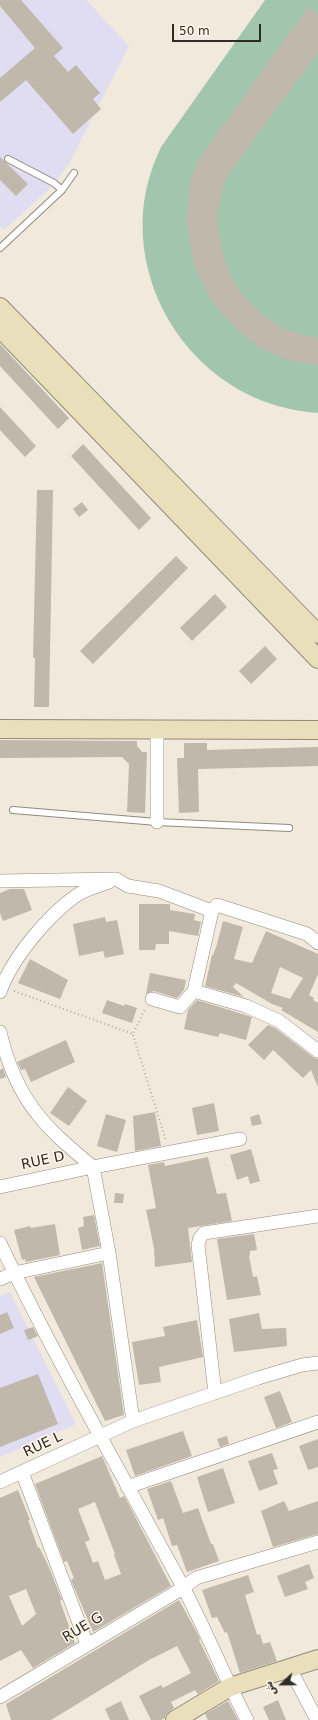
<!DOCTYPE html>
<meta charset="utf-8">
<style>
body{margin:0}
#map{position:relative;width:318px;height:1720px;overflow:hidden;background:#f1e9db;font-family:"DejaVu Sans","Noto Sans Arabic",sans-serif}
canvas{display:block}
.north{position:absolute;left:262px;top:1664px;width:40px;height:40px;-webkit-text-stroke:3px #fef6e8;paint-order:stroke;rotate:248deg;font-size:11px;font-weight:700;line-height:16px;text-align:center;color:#2f2c27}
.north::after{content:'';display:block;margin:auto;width:14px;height:18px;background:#2f2c27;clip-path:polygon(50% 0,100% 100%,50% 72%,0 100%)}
.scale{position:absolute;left:172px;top:24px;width:89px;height:18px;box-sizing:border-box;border:2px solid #2f2c27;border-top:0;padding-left:5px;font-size:12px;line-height:14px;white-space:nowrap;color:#2f2c27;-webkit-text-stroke:3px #fef6e8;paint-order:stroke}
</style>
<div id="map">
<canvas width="318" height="1720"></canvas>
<div class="north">ش</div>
<div class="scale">50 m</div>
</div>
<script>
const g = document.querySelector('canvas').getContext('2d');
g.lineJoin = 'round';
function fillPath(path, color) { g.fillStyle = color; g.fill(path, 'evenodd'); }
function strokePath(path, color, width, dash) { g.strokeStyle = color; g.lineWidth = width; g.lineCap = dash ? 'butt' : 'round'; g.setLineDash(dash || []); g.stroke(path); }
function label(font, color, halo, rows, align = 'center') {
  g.font = font + ' "DejaVu Sans",sans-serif'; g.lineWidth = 3; g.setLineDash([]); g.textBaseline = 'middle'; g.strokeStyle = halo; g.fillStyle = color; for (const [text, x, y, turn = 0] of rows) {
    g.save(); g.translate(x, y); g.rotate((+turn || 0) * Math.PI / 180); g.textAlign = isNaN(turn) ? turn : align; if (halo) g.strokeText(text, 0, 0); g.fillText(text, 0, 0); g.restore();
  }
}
fillPath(new Path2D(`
 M0,0H86L129,46L69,164L49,189L4,230L0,226Z
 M10,1292L76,1424L0,1457V1296Z`), '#e0ddf3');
fillPath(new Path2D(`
 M265,0H318V413C293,411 268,405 245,393C176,357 134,280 144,202C147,182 153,164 161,147Z`), '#a2c6ad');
fillPath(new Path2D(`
 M0,0H21L63,48L54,56L68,72L76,65L100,93L93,99L101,109L73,134L26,80L0,102V78L35,48L0,6Z
 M309,6L318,15V52L226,178L218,207V228L223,254L230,275L242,295L262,314L282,328L306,336L318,337V365L292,361L271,353L256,345L243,335L222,313L211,300L195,267L188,234L186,218L191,181L197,162Z
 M0,157L28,184L16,196L0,180Z
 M0,344L69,418L58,429L0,366Z
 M0,407L36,446L25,457L0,430Z
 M83,444L151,518L139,530L71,456Z
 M37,490H53L49,707H34L35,658H33Z
 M82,502L88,510L79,517L73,509Z
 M176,556L188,568L93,664L80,651Z
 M215,594L227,607L192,641L180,628Z
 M265,646L277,659L251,684L239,671Z
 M0,740L137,741V746L142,752H147L145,813L127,812L129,764L122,757L0,758Z
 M184,743H207V750L318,747V766L198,769L199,812L179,813L177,758H184Z
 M10,889H24L32,910L3,921L0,913V893Z
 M139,904H170V910L195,914L194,920L201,922L198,936L169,931V944H156L155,950H139Z
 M105,917L106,922L117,920L124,954L105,958L103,951L79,956L73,924Z
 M223,921L243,927L234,959L252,963L266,931L318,954V974L309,995L314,998L313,1000L318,1003V1032L281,1010L283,1008L272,1004L236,983L233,987L244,997L205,986L212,955H213L217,944ZM280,967L303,978L290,999L271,993Z
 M30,959L68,980L60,999L18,983Z
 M150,973L186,980L184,990L177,998L154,991L146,994Z
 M107,1000L124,1006L125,1004L137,1008L132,1023L102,1013Z
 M197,1000L252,1017L246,1040L220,1033L218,1037L184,1029L188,1010Z
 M268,1025L275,1028L313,1057L318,1059V1087L311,1070L303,1078L273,1050L264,1060L248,1045Z
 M66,1040L75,1062L31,1082L25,1069L21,1070L17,1062Z
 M3,1068L6,1077L0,1079V1070Z
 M68,1087L87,1101L69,1126L50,1113Z
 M214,1103L219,1131L197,1135L192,1108Z
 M155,1112L161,1146L135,1151L133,1116Z
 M106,1114L126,1120L117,1152L97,1146Z
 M259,1114L262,1124L252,1126L250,1117Z
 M251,1149L260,1181L250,1184L248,1176L237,1180L230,1155Z
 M208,1157L217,1194L226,1193L232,1221L188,1228L192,1262L155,1267L154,1248L146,1210L156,1208L148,1165L164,1162L165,1166Z
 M115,1193L124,1194L123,1203H114Z
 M94,1215L100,1246L82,1250L78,1228L84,1226L83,1217Z
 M55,1224L60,1255L26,1262L25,1259L22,1260L14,1230L30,1226L31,1228Z
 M254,1234L257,1250L250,1251V1255L249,1256L253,1277L257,1276L261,1295L227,1300L217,1239Z
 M102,1263L124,1415L105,1421L34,1277Z
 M7,1312L14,1328L0,1334V1315Z
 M259,1313L262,1329L286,1328L287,1346L234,1352L229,1319Z
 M197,1320L203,1357L159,1367L161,1382L139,1385L132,1342L165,1336L163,1327Z
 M33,1327L38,1336L28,1340L24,1330Z
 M38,1374L58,1424L0,1447V1388Z
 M280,1391L292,1422L276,1428L264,1397Z
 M183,1431L192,1456L135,1476L126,1450Z
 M227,1436L229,1444L220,1447L217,1439Z
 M318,1439V1467L308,1470L299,1446Z
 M272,1453L278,1469L273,1470L278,1484L259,1491L248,1461Z
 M102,1456L120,1498L124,1496L128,1503L171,1586L93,1632L71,1580L74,1578L67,1561L64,1562L35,1484ZM95,1502L115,1554L114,1555L121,1574L105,1580L98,1561L93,1563L85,1542L90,1540L78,1509Z
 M223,1468L235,1503L208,1512L197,1477Z
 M171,1481L183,1513L198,1508L211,1544H213L219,1561L187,1572L177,1545L172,1546L163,1518L158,1520L147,1489Z
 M18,1490L30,1520H28L38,1548L39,1547L48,1565L62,1600L60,1601L75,1643L33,1668L21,1650L0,1661V1498ZM26,1589L36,1614L22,1626L9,1596Z
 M284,1501L289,1511L318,1501V1534L273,1547L261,1511Z
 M309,1564L314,1578L305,1582L308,1589L285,1597L277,1576Z
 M248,1575L254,1592L245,1595L257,1635L260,1634L263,1644L270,1642L277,1661L240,1673L227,1632L225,1633L217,1617L212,1618L202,1590Z
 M179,1600L196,1631L200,1639L199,1640L219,1681L198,1694L195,1690L171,1702L174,1708L166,1715L165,1718L161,1720H151L139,1696L161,1685L163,1688L191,1673L177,1646L149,1660L51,1720H11L6,1704Z
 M278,1700L286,1720H269L263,1707Z
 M121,1701L129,1720H110L105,1709Z
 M228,1701L238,1720H208L205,1714Z`), '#c0b8ab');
const lane = new Path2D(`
 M8,159L54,183L62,190
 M0,248L62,190L74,173
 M13,810L157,822L289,828`);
const street = new Path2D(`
 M157,731V822
 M0,881L116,879L128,886L159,891L212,911L217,905L307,934L318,943
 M212,911L194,991L246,1006L279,1021L318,1051
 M0,992C12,958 48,915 77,895C86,889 99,886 109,882
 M152,999L180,1007L194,991
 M0,1032C7,1062 19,1092 39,1116C54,1135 74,1151 93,1167L240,1139
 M0,1187L93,1167L109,1253L133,1421
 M0,1243C56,1360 121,1473 183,1587C206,1630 224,1676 247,1720
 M0,1279L14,1273L109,1253
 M215,1393L198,1245L200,1238L204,1233L318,1216
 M22,1472L87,1644
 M0,1482L133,1421L258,1378L302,1365L318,1363
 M127,1487L318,1422
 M289,1667L317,1720
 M0,1697L183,1588L196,1578L318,1542`);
const secondary = new Path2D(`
 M0,307L318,634
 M0,328L318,659
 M0,729L318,730
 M175,1720L230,1687L318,1659`);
strokePath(lane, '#928a7e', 8);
strokePath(street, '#928a7e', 14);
strokePath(secondary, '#928a7e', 20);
strokePath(new Path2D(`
 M14,991L133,1034L145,1009
 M133,1035L166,1141`), '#b2aba0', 2, [1, 3]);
strokePath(lane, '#fff', 6);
strokePath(street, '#fff', 13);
strokePath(secondary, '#e9dfba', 18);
label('14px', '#2f2c27', '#fef6e8', [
 ["RUE D",43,1161,-12],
 ["RUE L",43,1445,-25],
 ["RUE G",83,1628,-31]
]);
</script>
